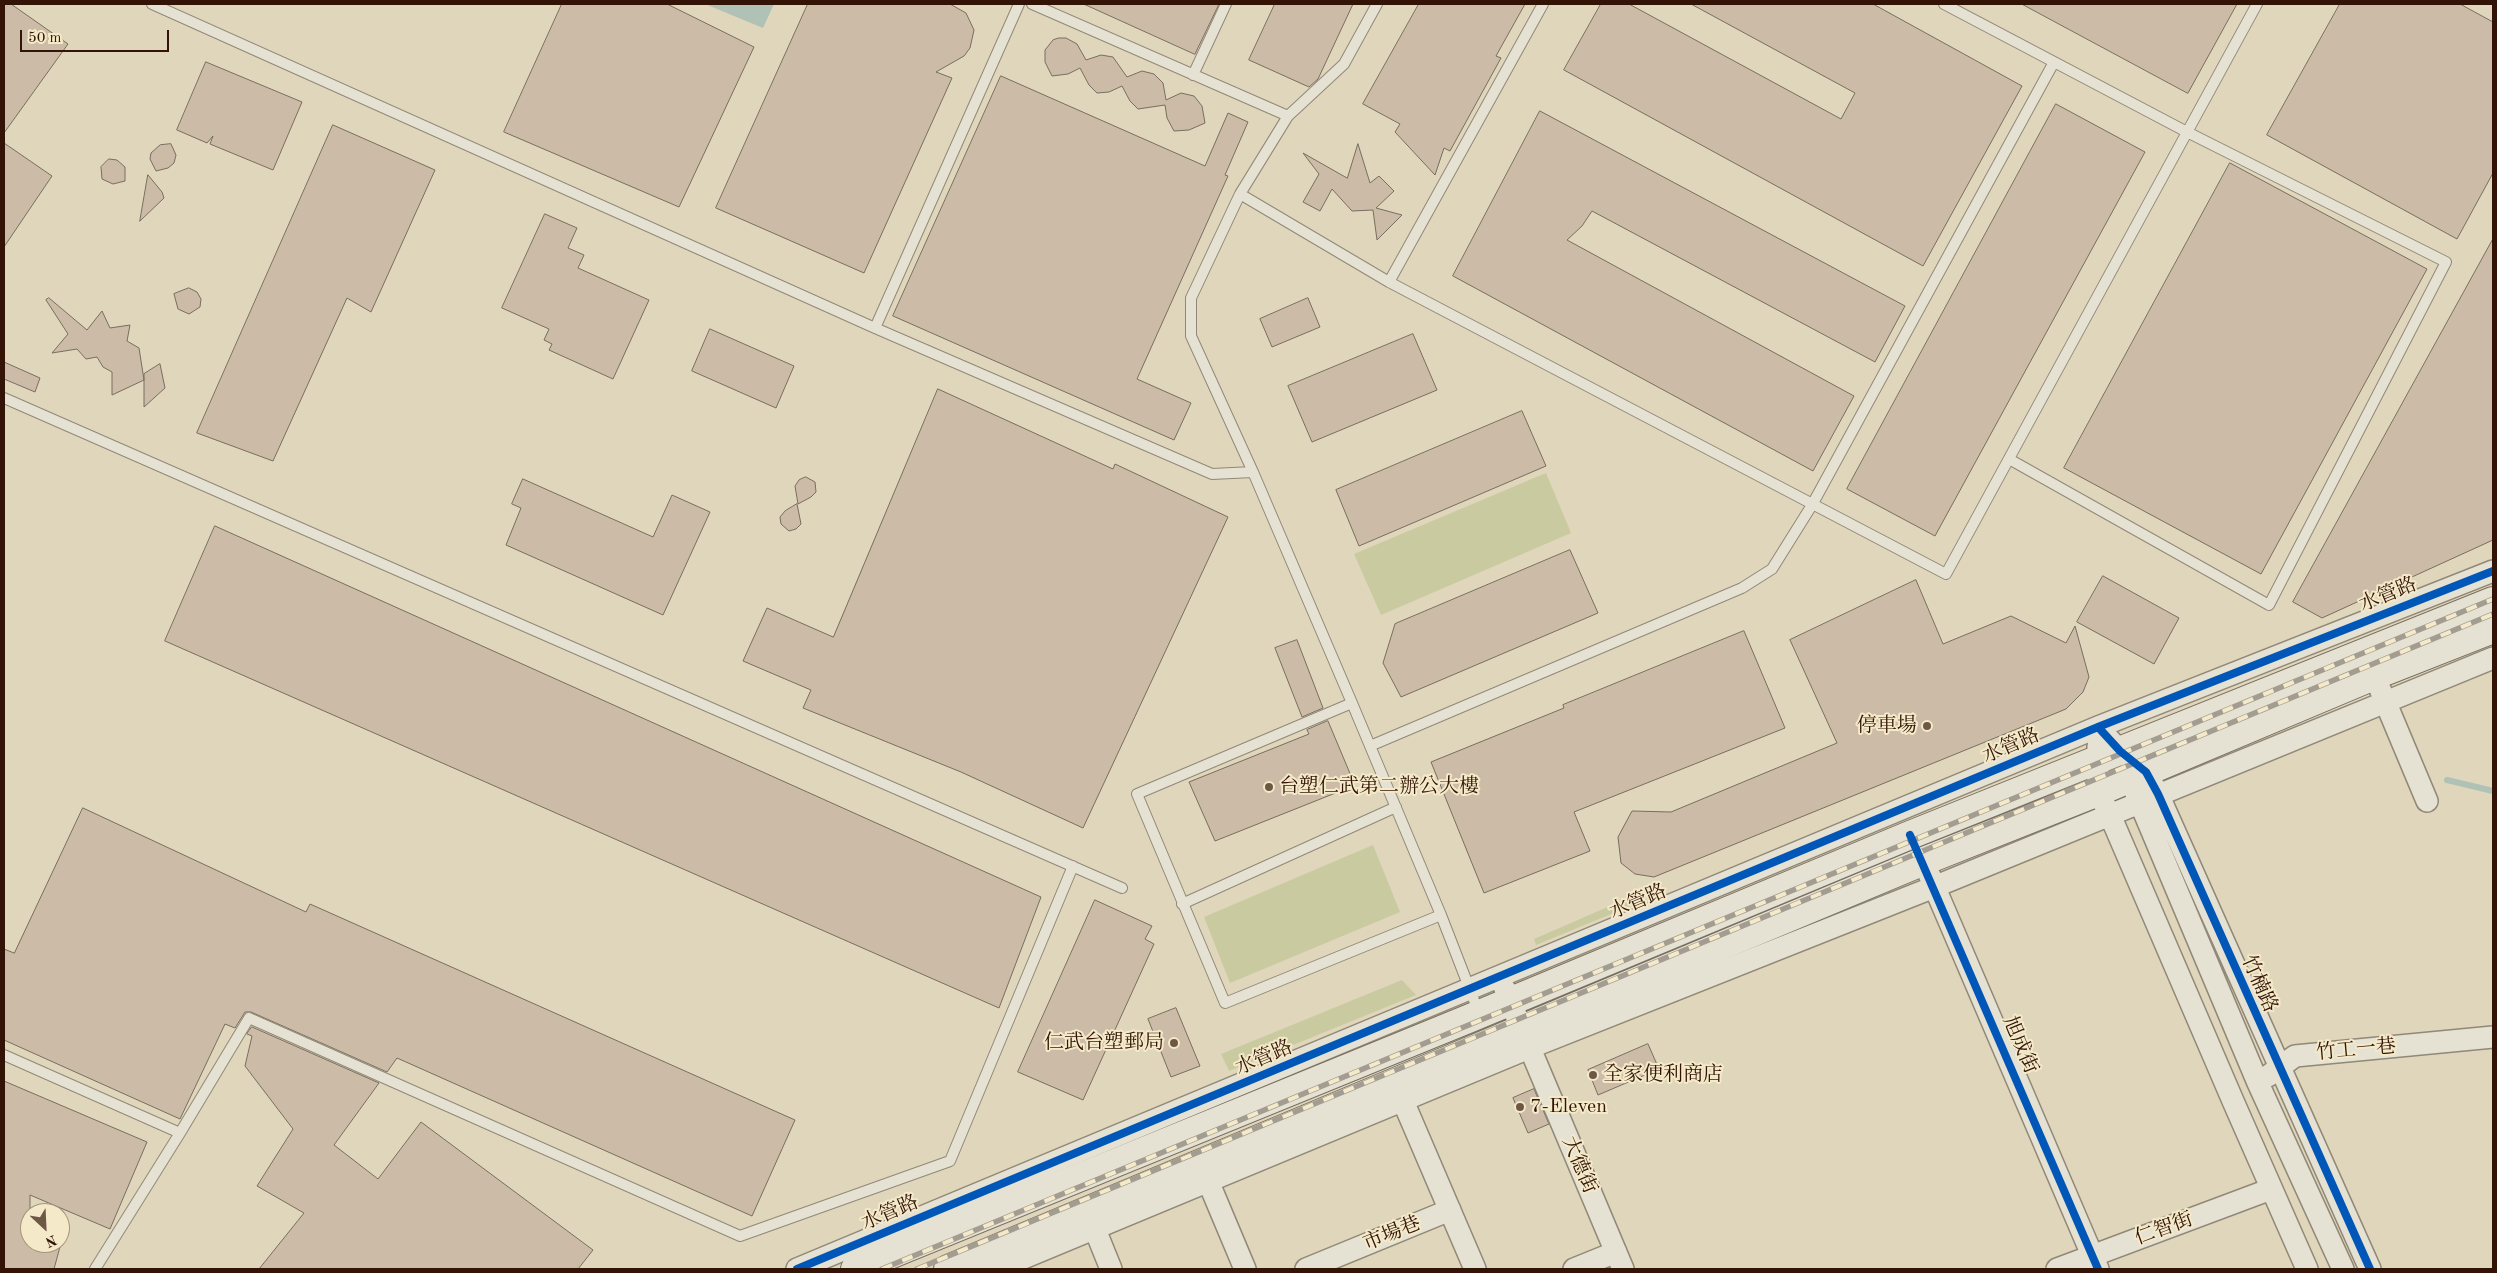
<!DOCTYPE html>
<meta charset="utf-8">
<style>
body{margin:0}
#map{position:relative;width:2497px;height:1273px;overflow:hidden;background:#dfd6bb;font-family:"Old Standard TT",serif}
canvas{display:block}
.frame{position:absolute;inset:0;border:5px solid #321306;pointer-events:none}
.north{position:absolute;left:20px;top:1203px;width:50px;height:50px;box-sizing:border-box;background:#f4eac9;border:1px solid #a6947b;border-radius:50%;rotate:155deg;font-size:14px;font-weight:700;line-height:20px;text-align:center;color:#321306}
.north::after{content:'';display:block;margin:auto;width:18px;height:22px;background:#6f5745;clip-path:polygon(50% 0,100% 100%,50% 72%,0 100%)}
.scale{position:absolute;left:20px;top:30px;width:149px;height:22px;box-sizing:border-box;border:2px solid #321306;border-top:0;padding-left:6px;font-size:15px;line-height:18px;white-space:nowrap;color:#321306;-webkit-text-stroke:4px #f4eac9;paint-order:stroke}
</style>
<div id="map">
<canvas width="2497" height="1273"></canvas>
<div class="frame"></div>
<div class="north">N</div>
<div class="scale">50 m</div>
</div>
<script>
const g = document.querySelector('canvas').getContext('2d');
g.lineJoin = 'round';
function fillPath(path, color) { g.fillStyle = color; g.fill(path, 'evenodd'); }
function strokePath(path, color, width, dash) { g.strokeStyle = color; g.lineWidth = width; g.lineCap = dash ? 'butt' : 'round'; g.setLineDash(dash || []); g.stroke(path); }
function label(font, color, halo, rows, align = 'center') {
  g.font = font + ' "Old Standard TT","Noto Serif TC",serif'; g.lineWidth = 4; g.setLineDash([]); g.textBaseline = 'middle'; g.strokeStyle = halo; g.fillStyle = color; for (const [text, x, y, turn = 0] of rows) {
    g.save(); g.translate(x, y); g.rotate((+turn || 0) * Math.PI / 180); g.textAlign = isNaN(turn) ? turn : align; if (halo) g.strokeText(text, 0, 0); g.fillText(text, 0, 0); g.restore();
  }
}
fillPath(new Path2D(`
 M1546,473L1571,533L1381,615L1354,554Z
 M1373,845L1400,912L1230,983L1204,917Z
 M1626,899L1638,903L1536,945L1534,939Z
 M1402,980L1416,995L1229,1071L1221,1054Z`), '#cacaa0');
fillPath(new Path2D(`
 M705,4H774L763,28Z`), '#b0c2b5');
strokePath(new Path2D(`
 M2447,780L2493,791`), '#b0c2b5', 6);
const building = new Path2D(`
 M4,4H11L68,44L4,133Z
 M562,4H667L754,47L679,207L504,132Z
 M808,4H950L966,13L974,30L970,48L964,56L936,72L952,78L864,273L716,208Z
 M1084,4H1219L1195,54Z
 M1275,4H1353L1318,79L1309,87L1249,60Z
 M1419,4H1525L1496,56L1501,58L1450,151L1444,148L1435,175L1395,132L1400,124L1363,104Z
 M1601,4H1629L1841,119L1855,93L1691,4H1873L2022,86L1923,266L1564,70Z
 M2022,4H2237L2188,93Z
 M2340,4H2460L2493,22V173L2457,239L2267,135Z
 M1059,38H1066L1077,44L1086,60L1101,55L1113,57L1127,77L1142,71L1154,74L1163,83L1166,100L1181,93L1194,96L1202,106L1205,123L1189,130L1174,131L1167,118L1165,105L1138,109L1130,101L1122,86L1109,92L1097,93L1089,85L1080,68L1068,74L1052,76L1045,62V50L1053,40Z
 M206,62L302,102L273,170L210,144L213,136L207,143L177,130Z
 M1001,76L1205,166L1228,113L1248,122L1225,175L1228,176L1137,379L1191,403L1174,440L893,316Z
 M2056,104L2145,152L1935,536L1847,489Z
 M1540,111L1905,306L1875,362L1592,211L1582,226L1567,240L1854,396L1813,471L1453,276Z
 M333,125L435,170L371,312L347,298L273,461L197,433Z
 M4,143L52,176L4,247Z
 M171,144L176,155L174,163L168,168L156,171L150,159L151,153L160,145Z
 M1358,144L1370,183L1379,176L1394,191L1376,208L1402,215L1377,240L1373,210L1352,211L1332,189L1320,211L1303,202L1319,174L1303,153L1347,178Z
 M109,159L117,160L125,167V181L113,184L102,179L101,167Z
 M2230,163L2427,269L2261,574L2064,468Z
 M148,175L162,192L164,198L140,221Z
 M545,214L577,228L568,248L584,255L578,268L649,300L613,379L549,350L552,344L544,340L549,329L502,308Z
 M2493,239V540L2322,618L2293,602Z
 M189,288L197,292L201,299L200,307L189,314L178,309L174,294Z
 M49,298L87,330L102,311L110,328L130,325L127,341L139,348L144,380L112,395V372L103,367L97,357L86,359L77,349L52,353L68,334L46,300Z
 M1308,298L1320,327L1272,347L1260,319Z
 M710,329L794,366L776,408L692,371Z
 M1413,334L1437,390L1312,442L1288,386Z
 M4,362L40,378L35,392L4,379Z
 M160,364L165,388L144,407V374Z
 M938,389L1113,469L1115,464L1228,517L1083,828L961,772L803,708L811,690L743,661L767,608L833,637Z
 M1522,411L1546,466L1359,546L1336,490Z
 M806,477L815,482L816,492L811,497L798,504L795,486L799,480Z
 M523,479L653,537L672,495L710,512L663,615L506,545L521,508L512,504Z
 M797,504L801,524L796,529L789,531L781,524L780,517L785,511Z
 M215,526L1041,897L999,1008L165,641Z
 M1570,550L1598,613L1401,697L1383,663L1395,624Z
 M2103,576L2179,618L2154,664L2077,622Z
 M1916,580L1943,644L2011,616L2066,643L2075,626L2089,677L2083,692L2066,709L1654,877L1635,874L1621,863L1618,837L1632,811L1671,812L1837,743L1790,640Z
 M1744,631L1785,728L1574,812L1590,851L1484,893L1431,762L1564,708L1563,705Z
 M1297,640L1323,708L1302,717L1275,648Z
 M1328,721L1354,783L1338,792L1215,841L1189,782L1309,734L1307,730Z
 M83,808L306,912L310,904L795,1120L752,1216L397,1058L387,1072L251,1012H245L235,1028L225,1024L180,1119L4,1040V949L14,953Z
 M1095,900L1152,926L1145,939L1154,944L1083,1100L1018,1072Z
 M1176,1008L1200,1066L1171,1077L1148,1019Z
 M252,1027L379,1083L334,1145L378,1179L421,1122L593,1250L578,1269H259L304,1213L257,1186L293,1129L245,1066L252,1036L247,1034Z
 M1648,1044L1659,1069L1598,1095L1588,1070Z
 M4,1081L147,1142L110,1229L30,1195V1243H61L54,1269H4Z
 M1534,1089L1549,1124L1528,1133L1513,1098Z`);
fillPath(building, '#cbbba7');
strokePath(building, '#786e5f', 1);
const lane = new Path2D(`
 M152,4L875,328L1212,474L1253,472
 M1032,4L1288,116
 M1377,4L1344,64L1288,116L1240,194L1191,298V336L1253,472L1352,703L1441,915L1479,1013
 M1944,4L2187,132L2446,262L2269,605L2009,459
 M1193,75L1226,4
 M1240,194L1389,282L1946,574L2257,4
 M1389,282L1543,4
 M875,328L1019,4
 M4,398L1122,888
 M1352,703L1137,794L1225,1003L1441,915
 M1370,746L1742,588L1772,569L1812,505L2054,62
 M1182,904L1396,807
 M4,1055L180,1133
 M95,1269L180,1133L249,1018L740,1236L950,1161L1073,866`);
const street = new Path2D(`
 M2380,689L2427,801
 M2098,727L2120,751L2146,772L2158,794L2370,1269
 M2098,746V792L2110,815L2233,1101L2307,1269
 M2135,791L2258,1083L2343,1269
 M1929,874L2098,1269
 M1505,989L1623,1269
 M2268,1076L2295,1056L2493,1037
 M1403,1101L1475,1269
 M1208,1181L1245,1269
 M1090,1217L1111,1269
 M797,1269L2098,727L2493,571
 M997,1269L1529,1048L1934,887L2493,658
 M1306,1269L1450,1210
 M1574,1269L1616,1252
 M2057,1269L2271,1189`);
const secondary = new Path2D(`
 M855,1269L1468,1019L1910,835L2493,601
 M948,1269L1924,861L2098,792L2376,675L2493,629`);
strokePath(lane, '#918877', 12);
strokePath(street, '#918877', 24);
strokePath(secondary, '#786e5f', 30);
strokePath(lane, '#e5e1d3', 10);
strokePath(street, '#e5e1d3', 21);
strokePath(secondary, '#e5e1d3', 28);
const rail = new Path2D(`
 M882,1269L2493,599
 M917,1269L2493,614`);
strokePath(rail, '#a39c90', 5.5);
strokePath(rail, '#f4eac9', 4, [11]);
strokePath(new Path2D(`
 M2098,727L2120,751L2146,772L2158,794L2370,1269
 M1910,835L2098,1269
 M797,1269L2098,727L2493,571`), '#0057b8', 8);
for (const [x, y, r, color] of [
 [1927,726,5,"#6f5745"],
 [1269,787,5,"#6f5745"],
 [1174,1043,5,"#6f5745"],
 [1593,1075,5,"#6f5745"],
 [1520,1107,5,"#6f5745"]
]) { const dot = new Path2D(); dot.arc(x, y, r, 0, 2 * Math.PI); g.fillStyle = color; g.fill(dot); strokePath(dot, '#f4eac9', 2); }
label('20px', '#321306', '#f4eac9', [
 ["水管路",2388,595,-22],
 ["水管路",2011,746,-23],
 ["水管路",1638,902,-23],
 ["竹楠路",2259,984,66],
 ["旭成街",2020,1045,67],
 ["竹工一巷",2356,1050,-5],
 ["水管路",1264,1058,-23],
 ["大德街",1579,1165,67],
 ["水管路",890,1213,-23],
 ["仁智街",2164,1229,-20],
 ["市場巷",1392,1234,-22]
]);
label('20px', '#321306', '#f4eac9', [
 ["停車場",1917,726,"right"],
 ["台塑仁武第二辦公大樓",1279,787],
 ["仁武台塑郵局",1164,1043,"right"],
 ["全家便利商店",1603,1075],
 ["7-Eleven",1530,1107]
], 'left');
</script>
